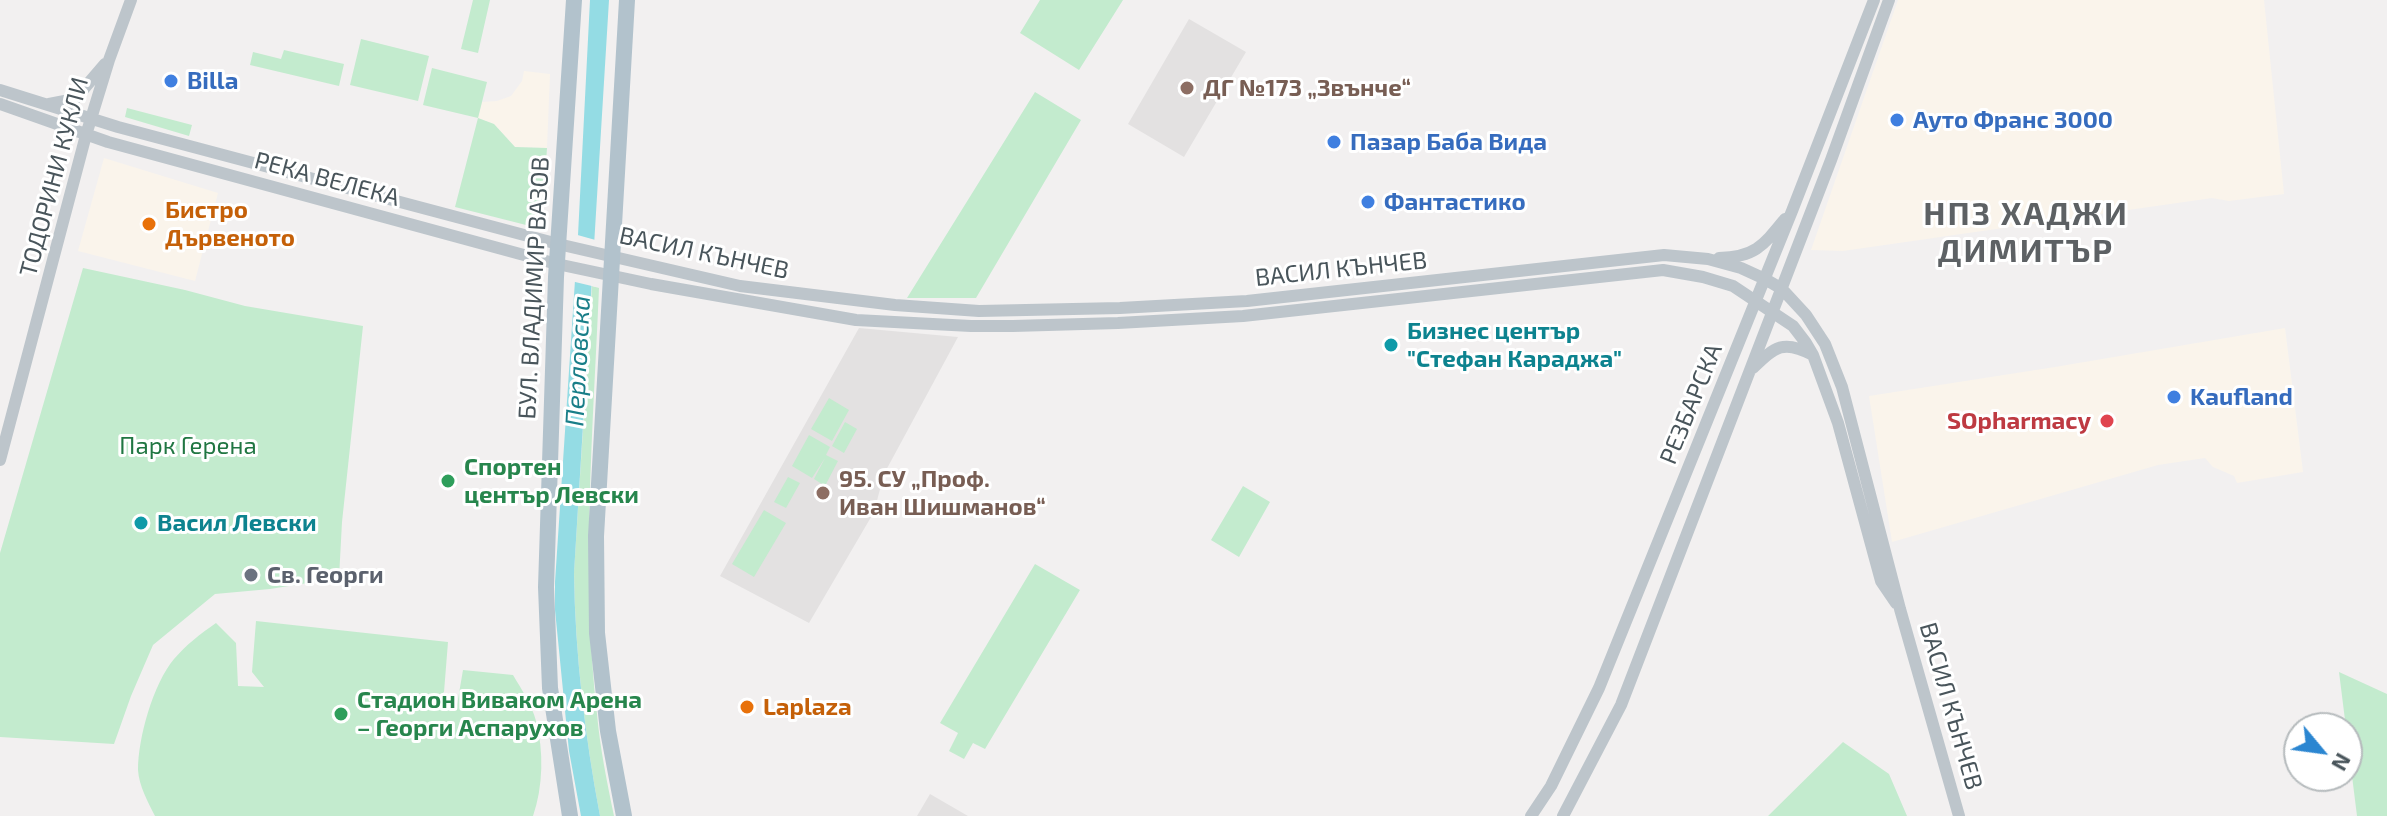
<!DOCTYPE html>
<meta charset="utf-8">
<style>
body{margin:0}
#map{position:relative;width:2387px;height:816px;overflow:hidden;background:#f2f0f0;font-family:"Exo 2",sans-serif}
canvas{display:block}
.north{position:absolute;left:2283px;top:712px;width:80px;height:80px;box-sizing:border-box;background:#fff;border:2px solid #b6bbbd;border-radius:50%;rotate:119deg;font-size:22px;font-weight:700;line-height:32px;text-align:center;color:#49555b}
.north::after{content:'';display:block;margin:auto;width:28px;height:36px;background:#2b86d1;clip-path:polygon(50% 0,100% 100%,50% 72%,0 100%)}
</style>
<div id="map">
<canvas width="2387" height="816"></canvas>
<div class="north">N</div>
</div>
<script>
const g = document.querySelector('canvas').getContext('2d');
g.lineJoin = 'round';
function fillPath(path, color) { g.fillStyle = color; g.fill(path, 'evenodd'); }
function strokePath(path, color, width, dash) { g.strokeStyle = color; g.lineWidth = width; g.lineCap = dash ? 'butt' : 'round'; g.setLineDash(dash || []); g.stroke(path); }
function label(font, color, halo, rows, align = 'center') {
  g.font = font + ' "Exo 2",sans-serif'; g.lineWidth = 6; g.setLineDash([]); g.textBaseline = 'middle'; g.strokeStyle = halo; g.fillStyle = color; for (const [text, x, y, turn = 0] of rows) {
    g.save(); g.translate(x, y); g.rotate((+turn || 0) * Math.PI / 180); g.textAlign = isNaN(turn) ? turn : align; if (halo) g.strokeText(text, 0, 0); g.fillText(text, 0, 0); g.restore();
  }
}
fillPath(new Path2D(`
 M1898,0H2264L2284,194L2229,201L2212,198L1843,251L1811,250Z
 M524,71L550,74L547,148L515,147L494,124L478,118L482,102L497,101L511,96L522,81Z
 M104,158L218,193L195,281L78,251Z
 M2285,328L2303,472L2237,483L2234,476L2213,467L2205,458L2158,465L1892,542L1869,396L2055,367Z`), '#faf4eb');
fillPath(new Path2D(`
 M1189,19L1246,52L1184,157L1128,124Z
 M859,328L958,337L884,474L874,512L809,623L720,576Z
 M930,794L968,816H917Z`), '#e3e1e1');
fillPath(new Path2D(`
 M473,0H490L478,53L461,49Z
 M1040,0H1123L1079,70L1020,33Z
 M361,39L429,56L418,101L350,85Z
 M284,50L344,64L339,86L250,65L253,52L281,59Z
 M432,68L487,82L478,118L494,124L515,147L547,148L542,221L530,226L455,207L478,118L423,105Z
 M1035,92L1081,120L976,298H907Z
 M127,108L192,125L189,136L125,117Z
 M83,268L185,290L245,306L363,326L342,522L339,578L270,589L215,594L153,645L131,696L114,744L0,737V553Z
 M592,286L599,288C593,430 581,572 597,714C600,748 607,782 614,816H600C585,736 575,654 574,572Z
 M829,398L849,410L832,441L811,429Z
 M845,422L857,429L844,453L832,446Z
 M809,435L830,447L826,455L838,461L825,486L814,479L825,458L812,478L792,466Z
 M788,477L800,483L786,508L774,502Z
 M1243,486L1270,502L1239,557L1211,540Z
 M764,510L786,523L754,577L732,564Z
 M1035,564L1080,590L985,749L973,743L964,759L949,751L958,733L940,723Z
 M256,621L448,642L444,692L431,704L457,705L463,670L513,675C522,690 532,705 536,721C544,751 543,787 533,816H155C148,802 139,786 138,770C138,738 153,684 174,659C186,645 200,634 216,623L236,643L238,686L264,687L252,672Z
 M2339,672L2387,694V816H2357Z
 M1843,742L1889,774L1907,816H1768Z`), '#c3ebce');
fillPath(new Path2D(`
 M590,0H609L574,573C575,654 585,736 600,816H581L569,751L555,610V582L578,235Z`), '#94dce4');
fillPath(new Path2D(`
 M574,234L599,241L596,287L571,281Z`), '#f2f0f0');
strokePath(new Path2D(`
 M0,90L118,127L558,244L740,286L895,305L979,311L1120,308L1247,301L1664,255L1708,259L1741,268L1765,279L1782,289L1806,315L1825,344L1842,387L1900,609L1959,816
 M0,104L108,142L557,264L651,284L856,320L971,326H1013L1118,323L1243,316L1663,270L1703,277L1733,286L1793,326L1806,343L1813,355L1838,423L1881,581L1896,603
 M49,104L75,99L105,64
 M1719,258C1755,257 1763,246 1785,219
 M1753,368C1775,347 1783,339 1813,355
 M0,460L86,135L109,60L131,0
 M1531,816L1551,786L1599,688L1792,211L1874,0
 M1563,816L1621,705L1831,160L1889,0`), '#bdc5cb', 12);
strokePath(new Path2D(`
 M570,816L550,688L546,587L556,277L574,0
 M624,816L608,731L597,633L596,536L627,0`), '#b2c2cc', 16);
for (const [x, y, r, color] of [
 [171,81,8,"#3f7fe0"],
 [1187,88,8,"#8d6e63"],
 [1897,120,8,"#3f7fe0"],
 [1334,142,8,"#3f7fe0"],
 [1368,202,8,"#3f7fe0"],
 [149,224,8,"#e8710a"],
 [1391,345,8,"#0f9aa8"],
 [2174,397,8,"#3f7fe0"],
 [2107,421,8,"#e0444e"],
 [448,481,8,"#2e9e5b"],
 [823,493,8,"#8d6e63"],
 [141,523,8,"#0f9aa8"],
 [251,575,8,"#6b7280"],
 [747,707,8,"#e8710a"],
 [341,714,8,"#2e9e5b"]
]) { const dot = new Path2D(); dot.arc(x, y, r, 0, 2 * Math.PI); g.fillStyle = color; g.fill(dot); strokePath(dot, '#fff', 3); }
label('bold 24px', '#366cbe', '#fff', [
 ["Billa",187,81],
 ["Ауто Франс 3000",1913,120],
 ["Пазар Баба Вида",1350,142],
 ["Фантастико",1384,202],
 ["Kaufland",2190,397]
], 'left');
label('bold 24px', '#785e54', '#fff', [
 ["ДГ №173 „Звънче“",1203,88],
 ["95. СУ „Проф.",839,479],
 ["Иван Шишманов“",839,507]
], 'left');
label('24px', '#49555b', '#fff', [
 ["ТОДОРИНИ КУКЛИ",54,177,-75],
 ["РЕКА ВЕЛЕКА",327,179,15],
 ["ВАСИЛ КЪНЧЕВ",704,253,12],
 ["ВАСИЛ КЪНЧЕВ",1341,269,-6],
 ["БУЛ. ВЛАДИМИР ВАЗОВ",534,288,-87],
 ["РЕЗБАРСКА",1691,404,-68],
 ["ВАСИЛ КЪНЧЕВ",1951,706,74]
]);
label('bold 24px', '#c56008', '#fff', [
 ["Бистро",165,210],
 ["Дървеното",165,238],
 ["Laplaza",763,707]
], 'left');
label('bold 24px', '#0d838f', '#fff', [
 ["Бизнес център",1407,331],
 ["\"Стефан Караджа\"",1407,359],
 ["Васил Левски",157,523]
], 'left');
label('bold 24px', '#be3a42', '#fff', [
 ["SOpharmacy",2091,421]
], 'right');
label('24px', '#207642', '#fff', [
 ["Парк Герена",188,446]
]);
label('bold 24px', '#27864d', '#fff', [
 ["Спортен",464,467],
 ["център Левски",464,495],
 ["Стадион Виваком Арена",357,700],
 ["– Георги Аспарухов",357,728]
], 'left');
label('bold 24px', '#5b616d', '#fff', [
 ["Св. Георги",267,575]
], 'left');
label('italic 26px', '#197e88', '#fff', [
 ["Перловска",578,361,-87]
]);
g.letterSpacing = '2px';
label('bold 32px', '#5d6164', '#fff', [
 ["НПЗ ХАДЖИ",2026,214],
 ["ДИМИТЪР",2026,251]
]);
g.letterSpacing = '0px';
</script>
